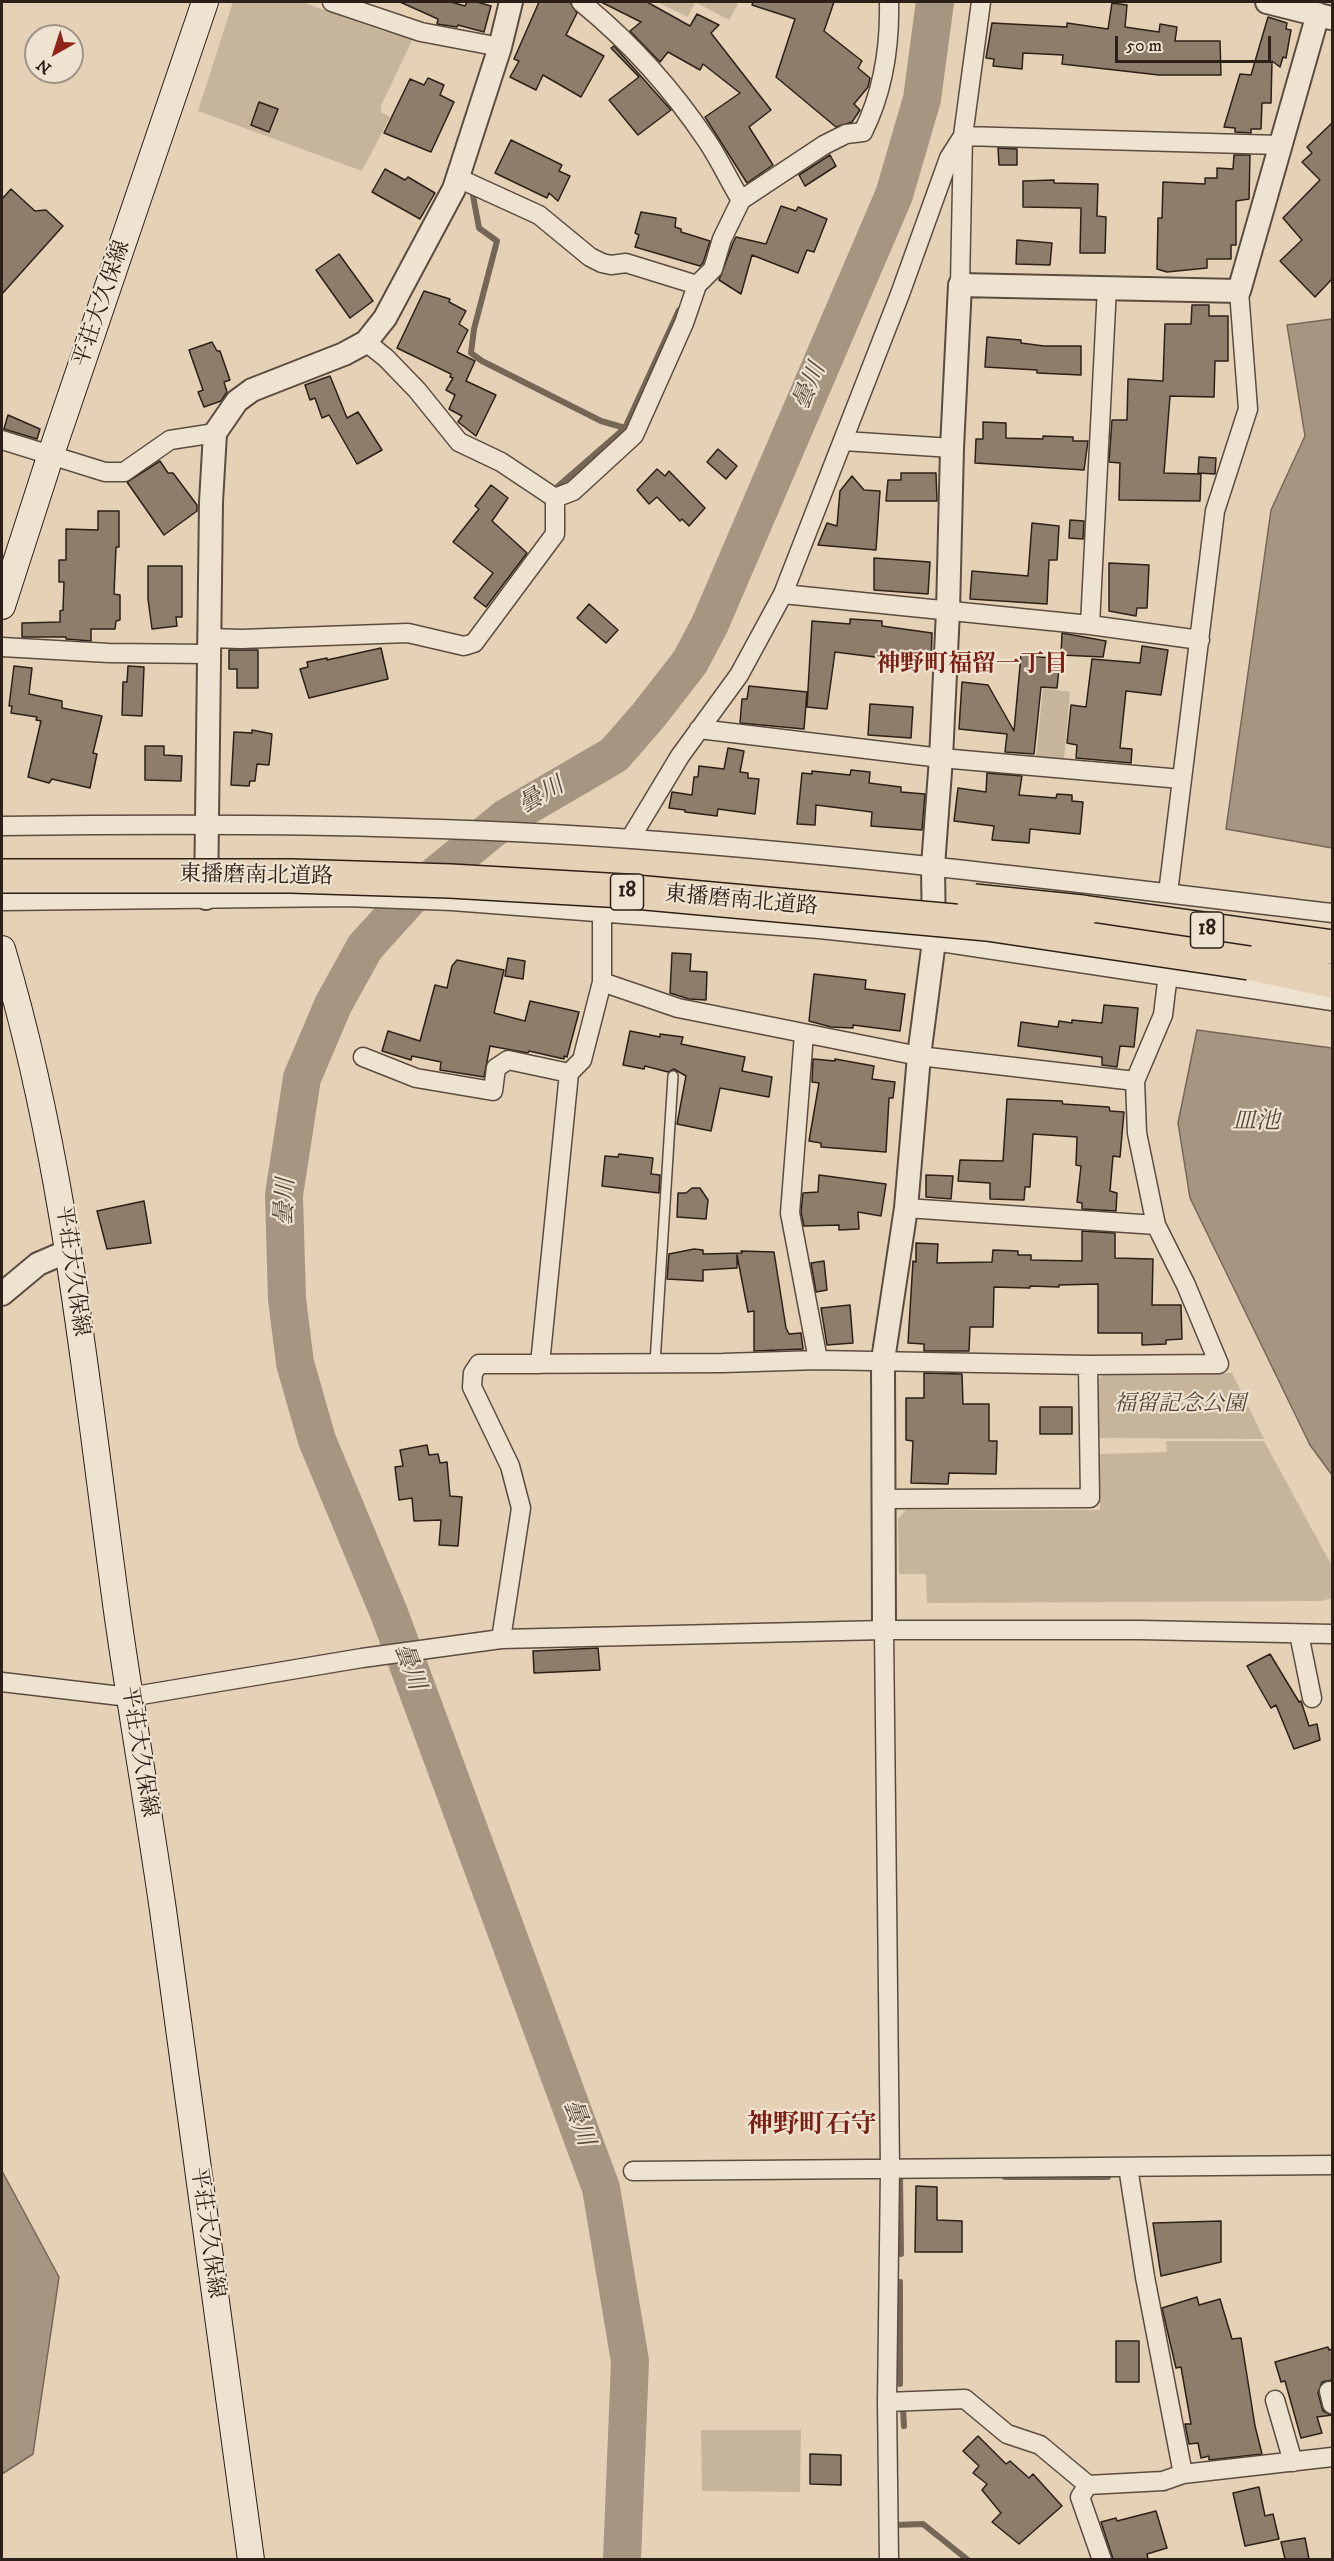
<!DOCTYPE html>
<meta charset="utf-8">
<style>
body{margin:0}
#map{position:relative;width:1334px;height:2561px;overflow:hidden;background:#e5d2b6;font-family:"IM FELL DW Pica",serif}
canvas{display:block}
.frame{position:absolute;inset:0;border:3px solid #2d2018;pointer-events:none}
.north{position:absolute;left:24px;top:24px;width:60px;height:60px;box-sizing:border-box;background:#eee2d0;border:2px solid #a19486;border-radius:50%;rotate:219deg;font-size:16px;font-weight:700;line-height:24px;text-align:center;color:#2d2018}
.north::after{content:'';display:block;margin:auto;width:21px;height:27px;background:#8f2418;clip-path:polygon(50% 0,100% 100%,50% 72%,0 100%)}
.scale{position:absolute;left:1115px;top:36px;width:156px;height:27px;box-sizing:border-box;border:3px solid #2d2018;border-top:0;padding-left:8px;font-size:18px;line-height:21px;white-space:nowrap;color:#2d2018;-webkit-text-stroke:4px #eee2d0;paint-order:stroke}
</style>
<div id="map">
<canvas width="1334" height="2561"></canvas>
<div class="frame"></div>
<div class="north">N</div>
<div class="scale">50 m</div>
</div>
<script>
const g = document.querySelector('canvas').getContext('2d');
g.lineJoin = 'round';
function fillPath(path, color) { g.fillStyle = color; g.fill(path, 'evenodd'); }
function strokePath(path, color, width, dash) { g.strokeStyle = color; g.lineWidth = width; g.lineCap = dash ? 'butt' : 'round'; g.setLineDash(dash || []); g.stroke(path); }
function label(font, color, halo, rows, align = 'center') {
  g.font = font + ' "IM FELL DW Pica","Noto Serif JP",serif'; g.lineWidth = 4.5; g.setLineDash([]); g.textBaseline = 'middle'; g.strokeStyle = halo; g.fillStyle = color; for (const [text, x, y, turn = 0] of rows) {
    g.save(); g.translate(x, y); g.rotate((+turn || 0) * Math.PI / 180); g.textAlign = isNaN(turn) ? turn : align; if (halo) g.strokeText(text, 0, 0); g.fillText(text, 0, 0); g.restore();
  }
}
fillPath(new Path2D(`
 M233,2H302L383,31L413,38L381,106V112L390,117L362,171L198,111Z
 M657,2H734L738,4L729,20L695,2L688,17Z
 M1043,688L1070,692L1064,760L1036,757Z
 M1104,1372L1232,1373L1264,1439L1098,1438L1097,1382Z
 M1166,1441H1264L1332,1566V1598L1321,1601L927,1603L926,1574H899L898,1519L906,1510H1100L1099,1454L1167,1452Z
 M701,2430H801L800,2492L702,2491Z`), '#c6b49b');
const water = new Path2D(`
 M1332,319V848L1226,829L1271,510L1305,436L1287,325Z
 M1197,1030L1332,1048V1475L1310,1445L1190,1198L1178,1123Z
 M2,2171L59,2277L33,2454L2,2474Z`);
fillPath(water, '#a69580');
strokePath(water, '#766656', 1.5);
strokePath(new Path2D(`
 M472,190L479,228L497,241L474,329L471,353L482,361L601,421L625,428
 M556,488L625,428L679,310
 M1005,2177H1108
 M901,2254L900,2176H905
 M900,2282V2384
 M903,2408L904,2426
 M896,2525L923,2524L968,2560`), '#766656', 6);
strokePath(new Path2D(`
 M622,2560L630,2361L601,2188L389,1613L317,1440L295,1363L287,1299L284,1195L302,1078L333,1005L365,947L413,894L506,818L614,755L648,716L690,662L710,624L894,195L922,99L935,2`), '#a69580', 38);
const building = new Path2D(`
 M400,2H451L465,6L467,2H477L491,6L484,32L458,25L457,27L437,24L438,19Z
 M539,2H570L577,13L566,35L604,56L581,97L543,75L536,90L510,77L519,61L514,59Z
 M601,2H647L690,26L697,14L719,25L711,33L771,110L749,127L773,165L747,183L705,117L740,93L703,64L700,70L668,52L660,62L630,31L641,22Z
 M753,2H834L824,31L862,61L858,68L870,78L868,87L854,104L860,110L852,122L836,127L776,77L795,19L752,5Z
 M1112,3L1127,5L1125,27L1159,32L1160,24L1177,27L1175,41H1220L1221,75H1159L1062,64L1063,55L1023,53L1022,69L993,66L994,59L986,58L992,23L1067,27V23L1108,29Z
 M1268,17L1287,23L1286,29L1291,30L1286,58L1283,57L1280,67L1272,61L1271,103H1262L1261,129H1251V133L1235,132V128L1224,127L1240,74L1251,75Z
 M614,46L671,110L638,135L609,100L639,77L611,48Z
 M428,78L444,85L440,95L454,102L431,152L384,133L410,79L424,85Z
 M259,102L278,109L269,132L251,125Z
 M1332,123V279L1315,297L1280,261L1302,240L1283,218L1320,180L1302,162L1312,153L1307,147Z
 M511,140L562,165L559,171L570,176L558,201L549,193L547,198L495,173Z
 M998,148L1017,149V165H999Z
 M830,155L836,166L805,186L799,175Z
 M1234,155H1250L1249,199L1236,201V245H1231V259H1207V268L1167,272L1157,269L1158,218H1162L1163,182L1205,184V178H1217V168L1233,169Z
 M385,169L405,180L408,177L435,193L420,219L372,192Z
 M1054,180V183L1098,184L1097,216L1106,217L1105,253H1080L1081,208L1023,207V181Z
 M11,189L35,211L46,210L63,226L2,294V199Z
 M781,206L796,211L798,207L827,219L814,252L807,250L798,273L752,255L741,294L719,280L733,243L736,237L766,244Z
 M641,212L676,218L675,227L681,229V232L710,241L703,263L700,266L635,247L639,235L635,233Z
 M1017,240L1052,243L1050,265L1016,264Z
 M339,254L373,301L350,318L316,270Z
 M424,291L450,299L449,302L466,311L459,324L468,330L457,352L475,361L466,381L496,395L476,436L458,422L462,416L449,409L455,395L446,390L453,378L450,377L451,374L397,348Z
 M1192,305H1209V316H1228V361H1215L1214,397L1170,396L1164,473L1201,474L1200,501L1119,500L1120,463L1109,462L1112,420H1127L1128,379L1163,381L1165,324H1191Z
 M987,337L1021,340V343L1044,346H1081V375L1037,373V370L985,367Z
 M212,342L217,351H220L230,380L224,382L227,392L221,401L204,407L198,392L203,390L189,350Z
 M330,376L347,418L358,412L382,450L357,464L329,415L322,418L315,398L310,400L305,385Z
 M8,415L40,429L37,439L4,429Z
 M983,422L1006,423V438L1043,439V436L1073,437V441H1088L1084,470L975,463L976,439H983Z
 M718,449L737,466L726,479L707,462Z
 M1199,457L1216,458L1215,474L1198,473Z
 M160,461L168,473H173L197,505V511L164,535L127,482Z
 M657,469L665,476L669,471L705,508L689,526L682,519L680,521L657,497L649,504L637,490Z
 M901,473H936L937,501H886L888,480H901Z
 M852,476L864,490L880,491L876,550L818,545L827,523L837,526L840,491Z
 M491,485L508,498L492,521L527,553L486,607L474,598L493,573L453,542L479,509L475,506Z
 M98,511H119V547H116L114,594L120,595V620L116,621L115,629H91V641L66,639V637H22V623L60,622V611L63,610L64,582H59V560H66V529L98,530Z
 M1070,520L1084,521L1083,539L1069,538Z
 M1032,523L1059,526L1057,560H1049L1047,604L970,599L972,571L1028,576Z
 M874,558L930,562L928,594L874,590Z
 M1109,563L1149,565L1147,608H1137L1136,616L1109,611Z
 M148,566H182V617H176L177,626L152,629L148,599Z
 M589,604L618,630L606,643L577,618Z
 M850,619L882,621V626L932,633L931,664L835,652L827,709L807,707L812,621L850,624Z
 M1062,633L1106,641L1103,657L1061,655Z
 M1142,646L1168,650L1161,695L1126,691L1120,748L1132,749L1131,763L1076,758L1077,745L1067,743L1071,705L1086,707L1092,659L1140,663Z
 M381,648L388,679L309,698L300,669L308,667L307,662L327,658V660Z
 M229,650H258V688H237V669H229Z
 M1021,655L1060,659L1057,688L1041,687L1034,754L1005,752L1007,734L959,729L962,682L988,685L1014,731Z
 M14,666L32,668L29,694L62,701V708L102,716L93,753L97,754L90,788L52,779L49,783L28,777L41,721L36,720L37,717L11,713L12,706H9Z
 M128,666L144,667L142,716L122,715L123,682H127Z
 M749,686L807,692L804,729L740,723L742,699H747Z
 M870,704L913,707L911,738L868,735Z
 M252,730L272,734L269,765L257,764L255,781H250L249,786L231,785L234,732L252,733Z
 M145,746H164V755L182,756L181,781L145,780Z
 M728,748L744,751L740,772L748,773V778L759,779L755,814L718,809L717,816L685,812V810L669,808L672,792L692,795L694,777H698L699,766L724,769Z
 M851,770L870,772L869,783L901,787V792L925,794L922,830L871,826L872,812L816,805L815,825L797,824L802,773L812,774V771L850,775Z
 M987,773L1022,776L1019,795L1056,798L1057,794L1072,795V801L1083,802L1080,834L1030,829L1029,843L992,840L994,826L954,821L958,788L986,792Z
 M672,953L691,954L690,971L707,972L706,1000L689,999L670,993Z
 M508,958L525,961L523,979L505,976Z
 M457,960L504,970L494,1013L525,1021L530,1001L579,1012L567,1057L564,1056V1059L529,1051L528,1053L490,1046L484,1077L440,1070L441,1062L412,1056L411,1060L382,1051L388,1031L420,1041L435,985L447,988L452,966Z
 M814,974L866,980L865,989L905,994L900,1031L853,1025V1028L831,1027L809,1021Z
 M1104,1005L1138,1008L1134,1047L1120,1046L1117,1067L1102,1065V1057L1018,1046L1021,1022L1058,1027L1059,1021L1072,1023V1020L1102,1023Z
 M630,1031L660,1037V1034L683,1037L681,1044L745,1057L742,1071L772,1077L769,1097L720,1088L711,1131L677,1124L686,1076L674,1069L668,1072L645,1066L644,1069L623,1065Z
 M813,1059L835,1061V1059L874,1066L872,1079L895,1082L893,1098H889L886,1152L821,1147V1143L809,1141L819,1083L812,1082Z
 M1007,1099L1062,1101L1063,1104L1109,1107L1110,1111L1124,1112L1120,1157L1113,1156L1110,1191L1117,1193L1116,1211L1082,1209V1203L1077,1202L1081,1166L1076,1165L1077,1137L1033,1134L1030,1187H1025L1024,1200L990,1199V1183L958,1181L960,1160L1003,1161Z
 M619,1154L653,1158L651,1174L660,1175L659,1193L602,1186L605,1156L618,1157Z
 M819,1175L886,1184L881,1216L858,1212L859,1229L839,1230V1225L804,1226L801,1212L803,1193L818,1192Z
 M926,1175L953,1176L951,1199L926,1197Z
 M692,1188H700L708,1200L706,1219L677,1217L678,1193H686Z
 M144,1201L151,1243L107,1249L97,1211Z
 M1082,1231L1115,1233V1258L1153,1259L1152,1305H1181L1182,1339L1166,1340V1344L1142,1345V1333H1098V1284L1059,1285V1287L1030,1286V1288L994,1287L993,1327H970L969,1351H924V1344L908,1343L913,1261L916,1262V1243L938,1244L937,1263L992,1262L993,1250L1018,1251V1255H1031V1260L1082,1261Z
 M694,1249L703,1250V1254L742,1253L741,1251L774,1252L786,1328L789,1334L801,1333L803,1349L754,1351V1311L748,1312L737,1255V1268L703,1270V1281L667,1279L669,1254Z
 M824,1261L827,1290L816,1292L811,1263Z
 M850,1305L853,1343L827,1345L821,1308Z
 M924,1373L962,1374L963,1404H989V1441H997L996,1474L949,1473L948,1484L911,1483L913,1441L906,1440V1398H924Z
 M1040,1407H1072V1434H1040Z
 M427,1445L429,1455L438,1454L440,1463L447,1462L450,1496L462,1497L458,1546L439,1545L441,1520L414,1521L412,1498L399,1500L395,1467L403,1466L400,1450Z
 M598,1648L600,1670L534,1673L533,1651Z
 M1270,1654L1299,1702L1301,1701L1309,1726L1317,1724L1320,1740L1294,1749L1276,1705L1271,1708L1247,1666Z
 M916,2186L937,2187V2220L962,2221V2252H915Z
 M1221,2221V2262L1161,2276L1153,2223Z
 M1197,2297L1199,2305L1220,2299L1232,2339L1241,2338L1255,2426L1262,2454L1209,2460V2456L1201,2458L1198,2443L1189,2444L1185,2424H1191L1181,2367L1176,2368L1162,2308Z
 M1116,2341H1139V2382H1116Z
 M1328,2347L1329,2350L1332,2349V2380L1322,2382L1318,2393L1323,2411L1332,2415L1317,2417L1322,2433L1301,2438L1285,2381L1281,2382L1275,2362Z
 M978,2436L1006,2464L1010,2461L1029,2478L1033,2474L1062,2506L1019,2544L992,2522L1001,2513L982,2490L987,2484L973,2473L979,2466L963,2451Z
 M810,2454L841,2455V2485L810,2484Z
 M1259,2487L1265,2516L1273,2514L1279,2539L1245,2546L1233,2493Z
 M1156,2511L1167,2548L1147,2554L1148,2559H1113L1101,2522L1116,2518L1117,2521Z
 M1305,2538L1309,2559H1285L1281,2542Z`);
fillPath(building, '#8d7d6a');
strokePath(building, '#2d2018', 1.5);
const service = new Path2D(`
 M655,1363L673,1076`);
const minor = new Path2D(`
 M332,2L421,32L500,47
 M581,2C630,42 671,87 707,141C720,160 729,181 741,200
 M963,136L1279,145
 M458,178L539,215L590,257L602,263L611,265L626,263L697,285
 M960,285L963,136L981,2
 M366,342L386,358L417,390L459,442L501,462L555,498
 M2,440L105,472H124L170,440L215,433
 M844,441L952,448
 M783,594L1090,625L1200,640
 M1090,625L1107,287
 M209,638L241,639L408,633L464,646L474,643L555,534V498L573,491L634,435L684,323L697,285L713,269L722,239L741,200L824,145L846,134L863,132C883,92 890,46 889,2
 M2,647L109,653L210,654
 M699,729L941,758L1181,779
 M2,826C212,823 422,824 632,839C866,856 1099,885 1332,913
 M630,839L680,756L739,675L783,594L900,294L949,158L963,136
 M1168,893L1215,511L1248,409L1239,291
 M2,901L347,897L452,901L819,929L934,941L1332,1001
 M602,982L678,1008L919,1056L1135,1081
 M804,1034L790,1213L818,1360
 M363,1057L416,1078L493,1091L496,1068L508,1060L569,1073
 M906,1208L1156,1225
 M540,1364L569,1073L582,1060L602,982V914
 M885,1499L1090,1498L1088,1365
 M884,1630L890,2169L887,2402L889,2560
 M1299,1634L1312,1698
 M501,1639L521,1508L510,1466L472,1387L473,1373L479,1364L723,1363L818,1360L1088,1365L1219,1364L1186,1285L1156,1225L1137,1133L1135,1081L1163,1015L1168,974
 M2,1682L129,1697L362,1658L501,1639L884,1630H1140L1332,1634
 M1128,2167L1145,2277L1183,2474
 M633,2171L1332,2165
 M1329,2391L1332,2404
 M1275,2400L1293,2462
 M887,2402L965,2399L1007,2434L1040,2445L1088,2485L1163,2481L1183,2474L1332,2457
 M1088,2485L1080,2497L1102,2560`);
const tertiary = new Path2D(`
 M1267,2L1331,18
 M206,898L211,502L215,433L237,401L252,390L344,354L366,342L385,318L454,189L500,47L511,2
 M2,1294L38,1264L68,1251
 M884,1630L883,1360L906,1208L919,1056L934,941L933,866L941,758L948,611L952,448L960,285L1239,291L1318,14`);
const secondary = new Path2D(`
 M2,606L51,454L205,2
 M2,949C67,1167 87,1394 118,1618C132,1716 149,1813 163,1910C193,2126 221,2343 251,2560`);
const motorway = new Path2D(`
 M1082,912L1332,947
 M1249,963L1332,981`);
strokePath(service, '#5b4c40', 12);
strokePath(minor, '#5b4c40', 21);
strokePath(tertiary, '#5b4c40', 26);
strokePath(secondary, '#2d2018', 28);
strokePath(motorway, '#2d2018', 36);
strokePath(service, '#eee2d0', 9);
strokePath(minor, '#eee2d0', 18);
strokePath(tertiary, '#eee2d0', 22);
strokePath(secondary, '#eee2d0', 26);
strokePath(motorway, '#e5d2b6', 33);
const motorwayBridge = new Path2D(`
 M2,876H291L450,881L624,891L987,924L1249,963
 M974,901L1082,912`);
strokePath(motorwayBridge, '#2d2018', 36, []);
strokePath(motorwayBridge, '#e5d2b6', 33);
for (const [x, y, w] of [
 [627,892,33],
 [1207,930,33]
]) { const box = new Path2D(); box.roundRect(x - w / 2, y - 18, w, 36, 4.5); g.fillStyle = '#eee2d0'; g.fill(box); strokePath(box, '#2d2018', 1.5); }
label('bold 21px', '#2d2018', null, [
 ["18",627,892],
 ["18",1207,930]
]);
label('22px', '#2d2018', '#eee2d0', [
 ["平荘大久保線",103,304,-71],
 ["東播磨南北道路",256,877,1],
 ["東播磨南北道路",741,902,5],
 ["平荘大久保線",71,1271,82],
 ["平荘大久保線",138,1752,81],
 ["平荘大久保線",206,2233,82]
]);
label('italic 22px', '#534539', '#eee2d0', [
 ["福留記念公園",1180,1405]
]);
label('italic 24px', '#57493c', '#eee2d0', [
 ["曇川",811,387,-67],
 ["曇川",542,797,-30],
 ["皿池",1256,1123],
 ["曇川",287,1202,-87],
 ["曇川",408,1667,70],
 ["曇川",577,2123,70]
]);
label('bold 24px', '#7a1f14', '#eee2d0', [
 ["神野町福留一丁目",972,666]
]);
label('bold 26px', '#7a1f14', '#eee2d0', [
 ["神野町石守",812,2127]
]);
</script>
